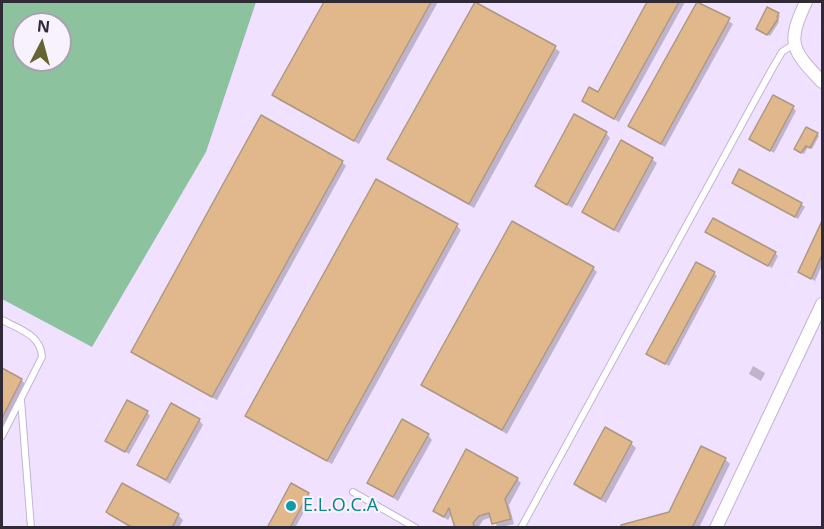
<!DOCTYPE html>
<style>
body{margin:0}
#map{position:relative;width:824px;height:529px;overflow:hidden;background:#efe1ff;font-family:"Open Sans",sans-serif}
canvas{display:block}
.frame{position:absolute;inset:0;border:3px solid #2f2a35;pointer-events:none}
.north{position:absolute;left:12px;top:12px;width:60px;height:60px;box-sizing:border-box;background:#f8f2fe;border:2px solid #a8a2ae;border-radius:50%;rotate:6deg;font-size:16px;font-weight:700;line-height:24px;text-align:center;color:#2f2a35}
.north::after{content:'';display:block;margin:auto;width:21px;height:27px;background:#666431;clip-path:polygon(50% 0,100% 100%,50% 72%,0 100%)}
</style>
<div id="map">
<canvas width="824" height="529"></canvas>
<div class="frame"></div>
<div class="north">N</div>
</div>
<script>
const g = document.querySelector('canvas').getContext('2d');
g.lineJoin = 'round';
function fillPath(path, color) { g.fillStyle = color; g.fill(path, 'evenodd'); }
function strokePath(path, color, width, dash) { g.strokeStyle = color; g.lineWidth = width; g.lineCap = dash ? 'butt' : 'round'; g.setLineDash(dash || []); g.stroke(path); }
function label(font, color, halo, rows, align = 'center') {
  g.font = font + ' "Open Sans",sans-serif'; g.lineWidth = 4.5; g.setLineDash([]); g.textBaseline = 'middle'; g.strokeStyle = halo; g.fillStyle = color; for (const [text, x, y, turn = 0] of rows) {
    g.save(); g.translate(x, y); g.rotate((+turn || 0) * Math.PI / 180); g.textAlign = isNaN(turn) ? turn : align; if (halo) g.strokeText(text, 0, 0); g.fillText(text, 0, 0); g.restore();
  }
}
fillPath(new Path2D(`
 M2,2H256L206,152L92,347L2,299ZM24,24H60V60H24Z`), '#8dc29f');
fillPath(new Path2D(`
 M326,2H438L359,144L279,100L274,95Z
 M648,2H685L619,122L584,101L598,94Z
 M698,2L733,24L665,147L630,126Z
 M475,3L555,48L560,52L474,208L394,163L389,159Z
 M778,14L780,16L778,20L779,22L770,36L759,30Z
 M793,107L796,111L774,153L751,139Z
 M606,133L610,138L572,208L537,186Z
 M817,134L819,136L812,149L808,147L804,154L798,151Z
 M652,159L657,163L619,233L588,216L583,211Z
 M342,162L346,166L217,400L137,356L132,352Z
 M734,183L801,204L805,207L798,219Z
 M457,226L461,230L332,464L252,420L247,415Z
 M821,228L822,265L815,281L799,272Z
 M707,232L775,253L778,256L772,268Z
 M593,268L597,272L507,434L427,389L422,385Z
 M714,273L717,276L669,366L652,357Z
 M753,366L765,373L761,381L749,374Z
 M2,370L21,380L26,384L2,431Z
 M147,412L150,416L129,454L106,440Z
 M199,420L203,425L170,484L139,464Z
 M428,435L432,440L398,501L369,482Z
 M631,443L636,448L606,503L580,489L575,484Z
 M725,459L730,464L699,528H616L670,513Z
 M517,479L521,483L509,505L514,524L498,528L492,517L483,520L478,528H456L452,514L448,520L435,511Z
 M308,494L312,497L295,528H268Z
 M178,515L183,520L179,528H133Z`), '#0003');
const building = new Path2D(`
 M324,2H431L354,141L272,95Z
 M475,2L556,46L469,204L387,159Z
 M647,2H679L614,119L582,101L589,87L598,92Z
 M697,2L730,18L661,144L628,126Z
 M767,7L779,13L777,17L778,19L767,35L756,29Z
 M773,95L794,106L770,151L749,139Z
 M574,114L607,132L567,205L535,186Z
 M261,115L343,161L212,397L131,352Z
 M806,127L818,133L810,148L806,146L801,153L794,149Z
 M621,140L653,158L614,230L582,212Z
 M739,169L802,203L795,217L732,183Z
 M376,179L458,224L327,461L245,416Z
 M713,218L776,252L768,266L705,232Z
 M512,221L594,267L502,430L421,385Z
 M822,221V255L811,279L798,272Z
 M696,262L715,272L665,364L646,354Z
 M2,368L22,379L2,418Z
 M127,400L148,411L125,452L105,441Z
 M171,403L200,419L166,480L137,465Z
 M402,419L429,434L393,497L367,483Z
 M605,427L632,442L601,499L574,484Z
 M701,446L726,458L692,528H621V525L669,512Z
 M466,449L518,478L505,499L511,519L492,524L489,513L479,516L473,523L475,528H455L449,508L444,517L433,511Z
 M122,483L179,514L172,528H133L109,514L106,512Z
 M291,483L309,493L290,528H267Z`);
fillPath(building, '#e1b88c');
strokePath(building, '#ae9880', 1.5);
const lane = new Path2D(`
 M2,320C19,329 41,335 42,357L2,436
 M21,400L31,528
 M353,492L416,528
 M521,528L772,69L782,52L794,44`);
const street = new Path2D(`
 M806,2C786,44 792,50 822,82
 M716,528L822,304`);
strokePath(lane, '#c2b5d2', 8);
strokePath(street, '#c2b5d2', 14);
strokePath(lane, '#fff', 6);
strokePath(street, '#fff', 12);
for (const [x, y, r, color] of [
 [291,506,6,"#0f9aa8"]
]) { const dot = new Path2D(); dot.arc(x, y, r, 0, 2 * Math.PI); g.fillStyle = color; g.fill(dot); strokePath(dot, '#f8f2fe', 2); }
label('18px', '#0d838f', '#f8f2fe', [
 ["E.L.O.C.A",303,506]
], 'left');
</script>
